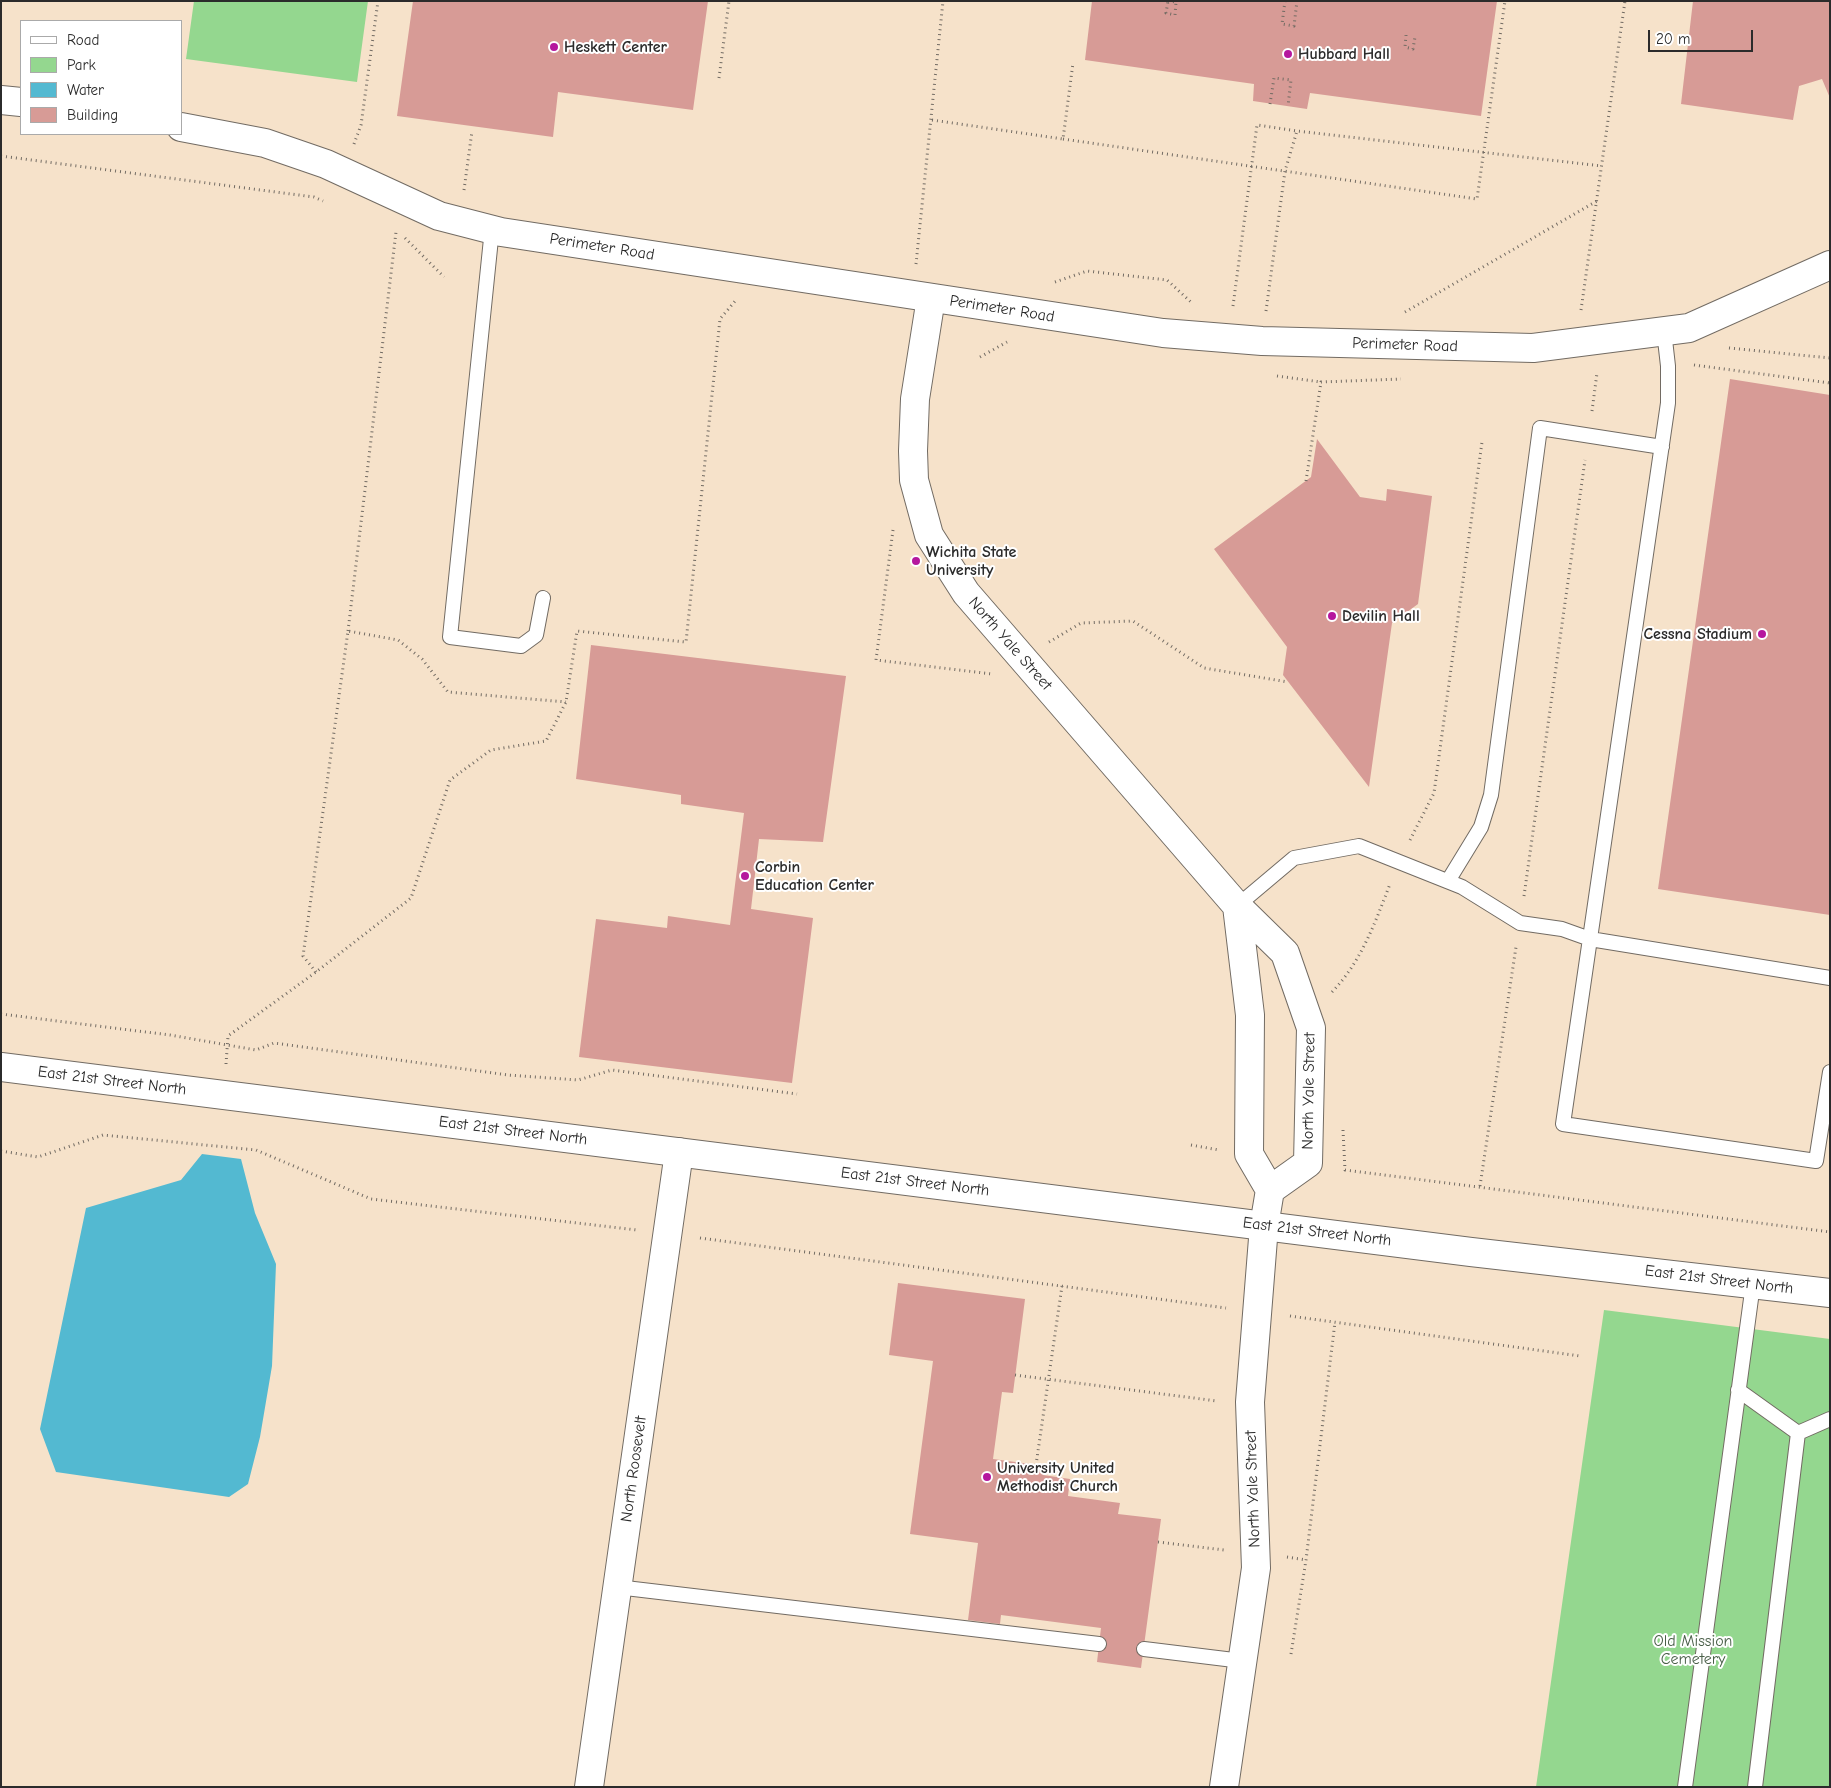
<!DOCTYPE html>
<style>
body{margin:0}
#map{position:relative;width:1831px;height:1788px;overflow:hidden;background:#f6e2ca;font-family:"Comic Neue",sans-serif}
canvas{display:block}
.frame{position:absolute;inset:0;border:2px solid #2b2b2b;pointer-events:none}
.legend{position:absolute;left:20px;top:20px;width:162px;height:115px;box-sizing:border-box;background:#fff;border:1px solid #aaa;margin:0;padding:6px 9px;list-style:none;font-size:15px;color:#2b2b2b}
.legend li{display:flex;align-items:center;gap:10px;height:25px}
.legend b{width:25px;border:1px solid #aaa}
.scale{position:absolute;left:1648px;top:30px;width:105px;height:22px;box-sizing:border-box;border:2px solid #2b2b2b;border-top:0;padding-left:6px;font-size:15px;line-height:18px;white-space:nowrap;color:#2b2b2b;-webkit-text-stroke:4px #fff;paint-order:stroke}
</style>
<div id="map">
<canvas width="1831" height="1788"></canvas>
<div class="frame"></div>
<ul class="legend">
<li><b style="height:6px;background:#fff"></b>Road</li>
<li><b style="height:14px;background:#94d78f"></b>Park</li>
<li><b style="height:14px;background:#53b9d1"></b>Water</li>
<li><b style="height:14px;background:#d79b96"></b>Building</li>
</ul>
<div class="scale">20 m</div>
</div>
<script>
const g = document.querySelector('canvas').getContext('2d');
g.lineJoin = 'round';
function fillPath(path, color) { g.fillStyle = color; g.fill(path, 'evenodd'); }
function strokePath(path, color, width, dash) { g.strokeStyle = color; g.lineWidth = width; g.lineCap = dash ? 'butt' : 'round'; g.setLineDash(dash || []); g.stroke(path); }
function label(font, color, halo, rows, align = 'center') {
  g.font = font + ' "Comic Neue",sans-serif'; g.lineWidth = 4; g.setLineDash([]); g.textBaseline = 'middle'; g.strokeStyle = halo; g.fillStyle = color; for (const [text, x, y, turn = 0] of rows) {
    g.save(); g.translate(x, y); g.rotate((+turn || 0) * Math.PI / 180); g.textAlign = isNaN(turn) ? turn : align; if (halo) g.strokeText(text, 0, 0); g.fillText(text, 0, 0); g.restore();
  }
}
fillPath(new Path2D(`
 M194,1H368L357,82L186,59Z
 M1604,1310L1830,1339V1787H1536Z`), '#94d78f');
fillPath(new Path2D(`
 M202,1154L241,1159L255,1213L276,1264L272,1366L260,1437L248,1484L229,1497L56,1472L40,1429L86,1208L181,1180Z`), '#53b9d1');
fillPath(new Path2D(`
 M413,1H708L693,110L558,92L553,137L397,116Z
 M1092,1H1497L1481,116L1310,93L1307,109L1253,101L1254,84L1085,60Z
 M1693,1H1830V98L1822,79L1799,86L1793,120L1681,104Z
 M1730,379L1830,395V915L1658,889Z
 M1317,439L1360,497L1386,501L1387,489L1432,496L1418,604L1392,623L1369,787L1283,675L1287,647L1214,549L1311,477Z
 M591,645L846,676L823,842L759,839L751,909L813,918L792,1083L579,1057L596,919L667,928L668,916L730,925L744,813L681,804V795L576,779Z
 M898,1283L1025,1299L1013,1393L1002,1392L993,1459L1045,1466L1043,1475L1070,1479L1068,1496L1120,1503L1118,1514L1161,1519L1141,1668L1097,1662L1101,1628L1001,1615L1000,1624L968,1620L978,1543L910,1534L933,1361L889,1355Z`), '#d79b96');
const service = new Path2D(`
 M492,229L450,637L521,646L536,635L543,598
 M1664,331L1668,366V403L1563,1124L1816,1161L1830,1072
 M1448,881L1481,827L1491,795L1540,428L1662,447
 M1237,906L1294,858L1359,846L1462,887L1520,923L1562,929L1590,939L1830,978
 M1738,1390L1798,1433L1755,1787
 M1798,1433L1830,1419
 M617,1587L1099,1644
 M1144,1649L1242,1661
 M1685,1787L1753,1284`);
const minor = new Path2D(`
 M1,100L21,102
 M181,127L265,143L326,164L439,216L501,232L1163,333L1262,341L1533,348L1689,328L1830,265
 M931,298L915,399L913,451L914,480L929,535L966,593L1237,906L1285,953L1311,1028L1308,1163L1270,1190
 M589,1787L679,1152
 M1224,1787L1256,1568L1250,1402L1264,1226L1270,1190L1249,1154L1250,1015L1237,906`);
const secondary = new Path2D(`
 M1,1067L1471,1252L1830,1293`);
strokePath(service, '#726b63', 16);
strokePath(minor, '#726b63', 30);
strokePath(secondary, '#726b63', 30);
strokePath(new Path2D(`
 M1168,1L1176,2L1175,15L1166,13Z
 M1285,1L1282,24L1294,26L1297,1
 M1406,35L1405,47L1413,49L1415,37
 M719,78L729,1
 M1270,104L1274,78L1291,80L1288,106
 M932,120L1063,139L1073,63
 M1063,139L1477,199L1505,1
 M354,144L361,125L378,1
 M1,156L314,197L323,201
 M464,190L472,131
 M405,238L444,277
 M916,264L943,1
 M1055,282L1087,271L1167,280L1192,303
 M1233,306L1257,125L1297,131
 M1581,310L1625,1
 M1266,311L1285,171L1297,131L1602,166
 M1405,312L1597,201
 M1729,348L1830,358
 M980,357L1007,342
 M1694,365L1830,383
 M1277,376L1321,382
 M1592,411L1597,373
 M1306,481L1321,382L1401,379
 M893,530L876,660L992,674
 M348,631L396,232
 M1049,642L1081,623L1133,621L1204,668L1288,682
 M1410,840L1434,793L1482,442
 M1524,896L1585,460
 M316,972L303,956L348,631L398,640L422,659L448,692L566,702
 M1332,992C1361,962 1375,923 1390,884
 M1,1014L170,1035L256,1050L274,1043L508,1075L578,1080L612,1070L797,1094
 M226,1064L228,1036L316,972L411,898L450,780L491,750L546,741L566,702L577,631L686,642L720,319L736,300
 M1343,1130L1345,1170L1830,1232
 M1191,1145L1219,1150
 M1,1151L38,1157L103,1135L256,1150L371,1199L637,1230
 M1480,1186L1516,947
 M700,1238L1226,1308
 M1290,1316L1580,1356
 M1015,1375L1217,1401
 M1036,1465L1062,1286
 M1158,1542L1224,1550
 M1287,1557L1306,1560
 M1291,1654L1306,1560L1335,1322`), '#726b63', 3, [1, 4]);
strokePath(service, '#fff', 14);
strokePath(minor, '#fff', 28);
strokePath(secondary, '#fff', 28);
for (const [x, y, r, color] of [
 [554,47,5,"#b5179e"],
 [1288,54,5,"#b5179e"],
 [916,561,5,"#b5179e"],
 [1332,616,5,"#b5179e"],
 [1762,634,5,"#b5179e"],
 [745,876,5,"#b5179e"],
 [987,1477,5,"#b5179e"]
]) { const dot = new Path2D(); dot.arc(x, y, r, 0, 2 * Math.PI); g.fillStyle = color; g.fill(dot); strokePath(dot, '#fff', 2); }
label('bold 16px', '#2b2b2b', '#fff', [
 ["Heskett Center",564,47],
 ["Hubbard Hall",1298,54],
 ["Wichita State",926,552],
 ["University",926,570],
 ["Devilin Hall",1342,616],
 ["Cessna Stadium",1752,634,"right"],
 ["Corbin",755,867],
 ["Education Center",755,885],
 ["University United",997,1468],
 ["Methodist Church",997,1486]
], 'left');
label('16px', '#2b2b2b', '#fff', [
 ["Perimeter Road",602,247,9],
 ["Perimeter Road",1002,309,9],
 ["Perimeter Road",1405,345,2],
 ["North Yale Street",1010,644,49],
 ["East 21st Street North",112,1081,7],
 ["North Yale Street",1309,1091,-89],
 ["East 21st Street North",513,1131,7],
 ["East 21st Street North",915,1182,7],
 ["East 21st Street North",1317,1232,7],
 ["East 21st Street North",1719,1280,7],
 ["North Roosevelt",634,1469,-82],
 ["North Yale Street",1253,1489,-92]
]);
label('16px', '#4a5f49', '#fff', [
 ["Old Mission",1693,1641],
 ["Cemetery",1693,1659]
]);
</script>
